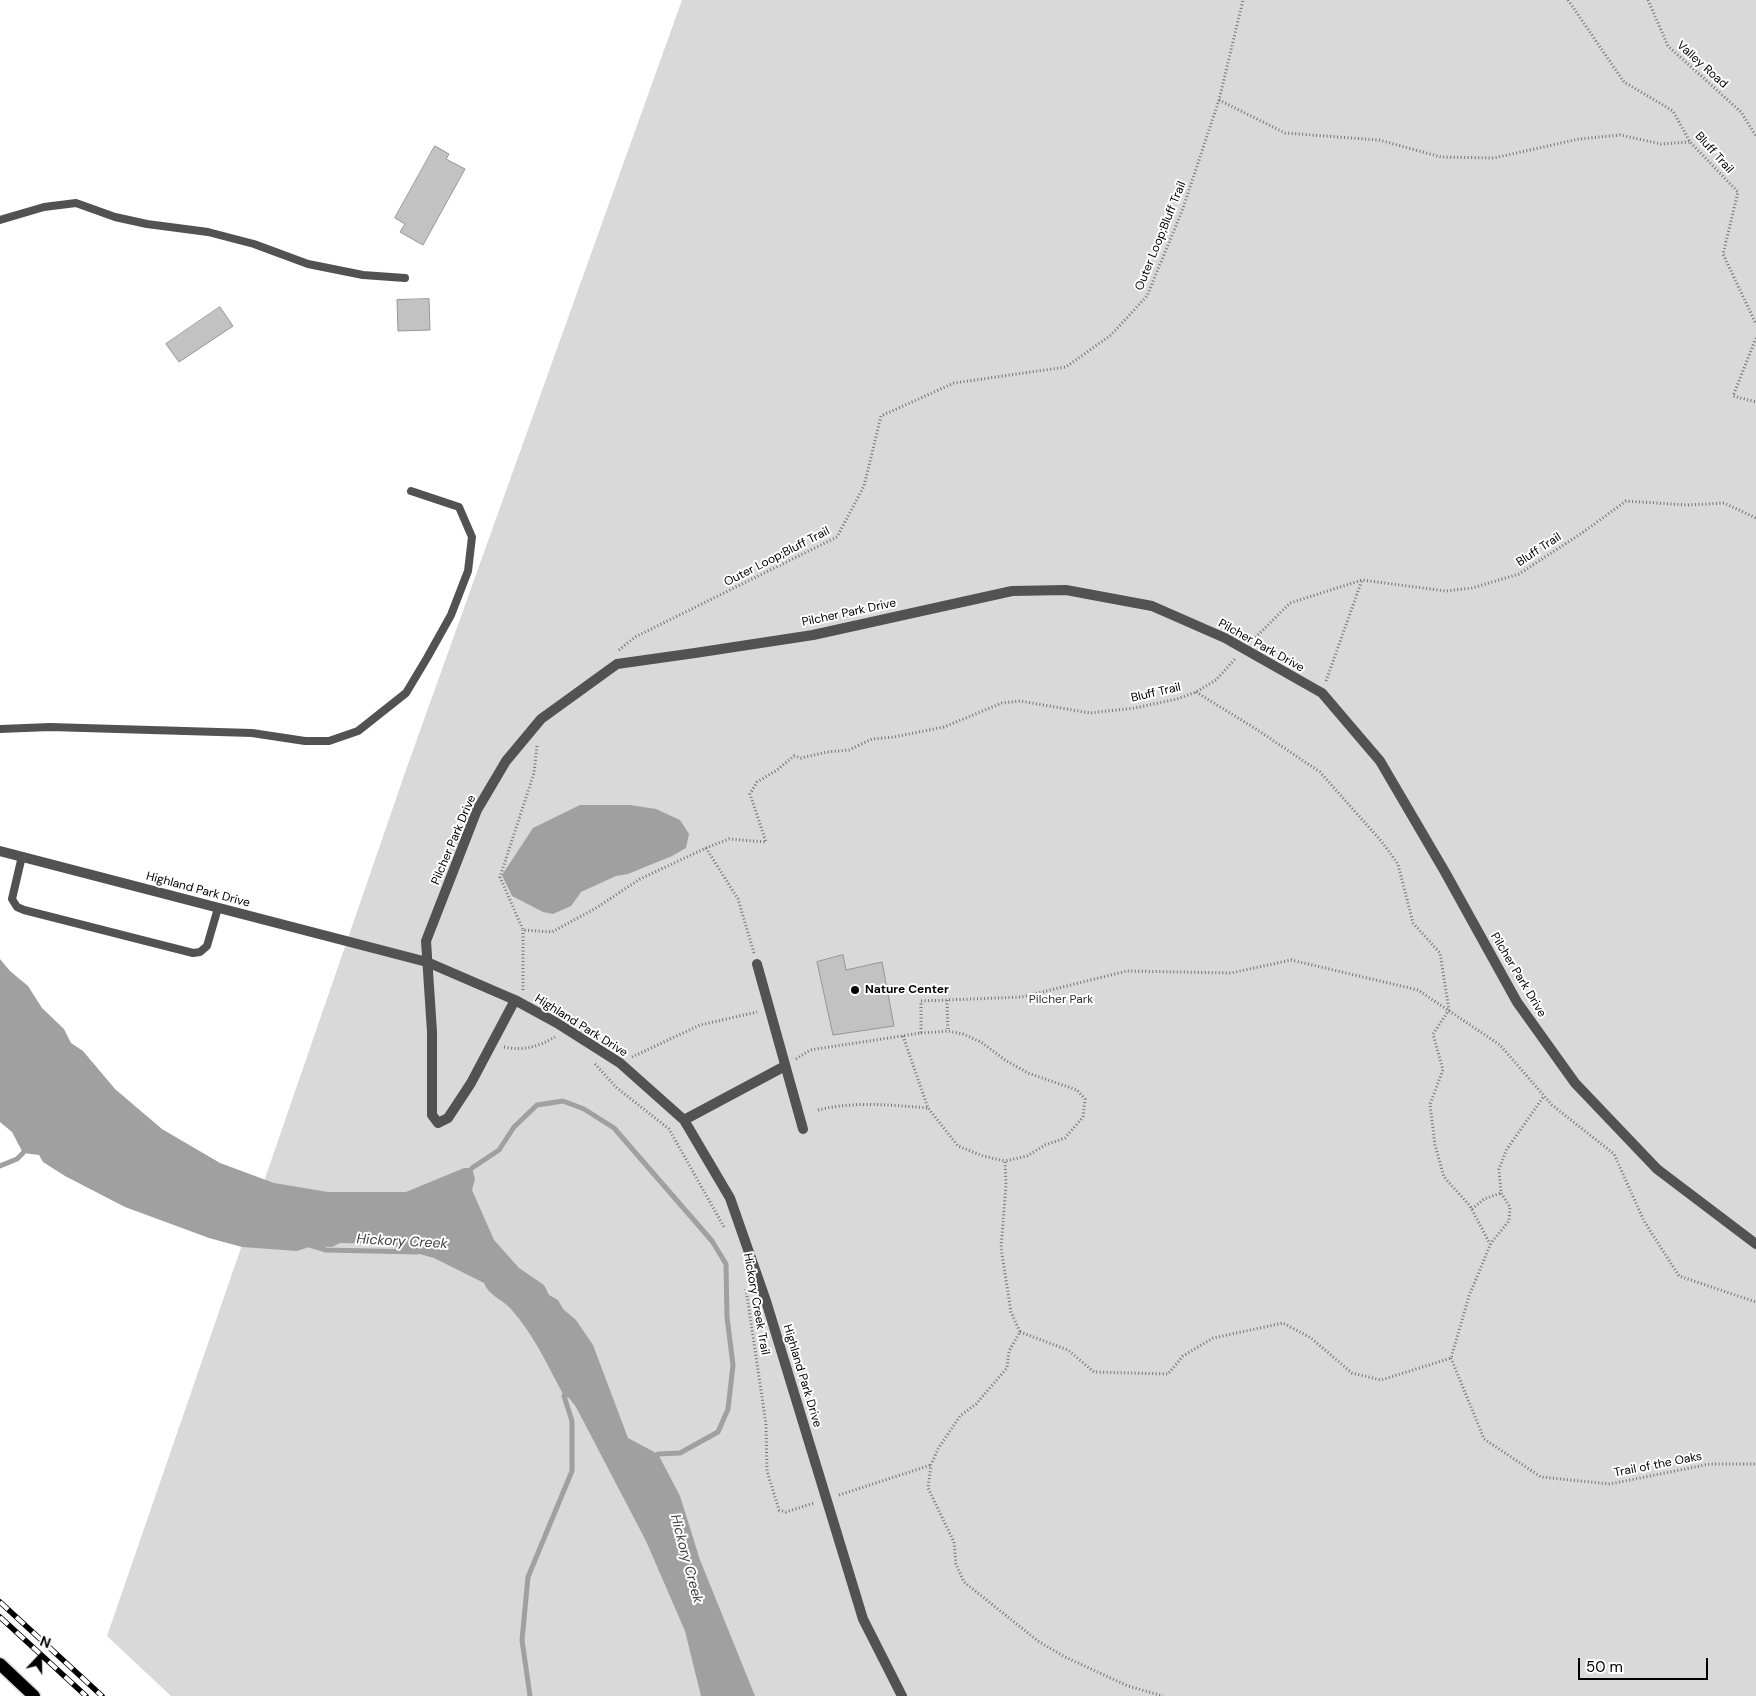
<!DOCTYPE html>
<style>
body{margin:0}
#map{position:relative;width:1756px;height:1696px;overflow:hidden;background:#fff;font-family:"DM Sans",sans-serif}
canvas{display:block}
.north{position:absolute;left:15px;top:1631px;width:50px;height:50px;-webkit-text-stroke:4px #fff;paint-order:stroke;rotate:21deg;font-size:14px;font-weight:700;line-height:20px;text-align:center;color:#000}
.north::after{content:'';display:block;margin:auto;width:18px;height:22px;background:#000;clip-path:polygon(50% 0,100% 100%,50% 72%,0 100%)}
.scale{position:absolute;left:1578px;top:1658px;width:130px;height:22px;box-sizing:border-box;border:2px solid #000;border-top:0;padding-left:6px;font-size:15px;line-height:18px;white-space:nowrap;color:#000;-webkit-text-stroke:4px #fff;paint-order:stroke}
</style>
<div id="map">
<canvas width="1756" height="1696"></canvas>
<div class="north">N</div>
<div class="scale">50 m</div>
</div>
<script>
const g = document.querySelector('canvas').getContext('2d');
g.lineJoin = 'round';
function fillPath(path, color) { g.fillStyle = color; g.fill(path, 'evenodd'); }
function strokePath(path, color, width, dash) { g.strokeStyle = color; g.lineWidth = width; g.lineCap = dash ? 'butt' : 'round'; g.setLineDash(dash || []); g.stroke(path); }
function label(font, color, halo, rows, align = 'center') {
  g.font = font + ' "DM Sans",sans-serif'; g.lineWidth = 4; g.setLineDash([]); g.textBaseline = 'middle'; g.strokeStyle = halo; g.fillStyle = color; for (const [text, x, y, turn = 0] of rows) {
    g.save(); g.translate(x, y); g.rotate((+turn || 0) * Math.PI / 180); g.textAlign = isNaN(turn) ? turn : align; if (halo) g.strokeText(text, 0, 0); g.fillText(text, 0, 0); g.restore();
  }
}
fillPath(new Path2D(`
 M682,0H1756V1696H171L107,1636L407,767Z`), '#d9d9d9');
fillPath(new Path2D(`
 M580,805H630L656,809L680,820L689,834L686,848L672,856L628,874L616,876L581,892L571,906L553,914L543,912L512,896L502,875L533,828Z
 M0,959L10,971L28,986L42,1008L64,1029L71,1043L83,1051L115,1089L162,1129L220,1163L274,1183L328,1192H406L464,1168H472L475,1179L472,1190L494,1240L519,1268L544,1285L549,1295L558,1300L563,1309L576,1320L593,1345L628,1438L658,1454L680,1496L700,1560L755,1696H701L685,1631L646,1541L576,1407L569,1398L564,1396C548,1366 534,1335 511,1309C502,1299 489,1296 484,1283L434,1258L384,1244L340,1243L332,1247L312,1246L297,1251L242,1247L209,1238L125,1207L65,1176L43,1162L39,1155L23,1153L12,1132L0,1122Z`), '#a0a0a0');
strokePath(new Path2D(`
 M0,1166L17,1159L23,1153
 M472,1168L499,1150L514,1127L537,1105L563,1101L584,1109L614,1128L712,1241L726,1264L727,1317L733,1365L728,1409L718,1432L680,1453L658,1454
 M307,1244L326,1250L418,1252
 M530,1696L522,1640L528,1577L572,1471V1421L564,1396`), '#a0a0a0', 5);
const building = new Path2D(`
 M435,146L449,154L446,159L465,169L423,245L400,232L405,224L395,218Z
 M429,299L430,330L398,331L397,300Z
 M220,307L233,326L179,362L166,344Z
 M843,955L846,970L882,962L894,1026L833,1035L817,962Z`);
fillPath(building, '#c2c2c2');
strokePath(building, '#969696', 1);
const primary = new Path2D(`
 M0,1664L34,1696`);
strokePath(primary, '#dbdbdb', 15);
strokePath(new Path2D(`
 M1568,0L1624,82L1673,111L1690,142L1738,192L1723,254L1756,324
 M1648,0L1668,46L1741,112L1756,136
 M1219,100L1285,133L1379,140L1441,157L1494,158L1579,139L1620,135L1661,144L1690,142
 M1756,338L1733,396L1756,402
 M1253,640L1290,603L1362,580L1446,591L1472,588L1519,574L1582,533L1626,501L1687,505L1724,503L1756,518
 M619,650L635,637L837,537L864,486L881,416L954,383L1066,367L1111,335L1147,296L1182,211L1219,100L1243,0
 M1326,681L1362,580
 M1196,692L1256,729L1320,772L1382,842L1398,864L1413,923L1440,953L1449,1010L1433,1034L1443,1070L1430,1104L1435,1145L1444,1177L1470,1206L1490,1244
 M537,746L534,773L500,877L523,930L552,932L596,908L640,879L706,848L729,839L766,842L750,794L757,782L777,770L794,756L801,758L827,752L849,750L872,739L894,737L944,727L1002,703L1020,701L1090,713L1135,708L1177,699L1196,692L1216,680L1235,659
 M706,848L738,899L754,953
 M523,990V930
 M947,1000L948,1031
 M921,1033L948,1031L963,1034L981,1042L1005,1060L1028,1073L1077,1090L1085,1099L1083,1117L1065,1138L1045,1145L1027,1156L1005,1161
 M903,1036L928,1108L958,1146L983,1156L1005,1161L1006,1185L1001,1248L1011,1312L1020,1332L1009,1351L1007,1368L976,1404L960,1416L938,1449L931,1465L928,1488L954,1542L956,1564L964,1582L1038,1641L1065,1657L1128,1686L1163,1696
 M504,1047C523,1051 538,1047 555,1037
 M632,1057L700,1025L757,1012
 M796,1059L810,1050L921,1033V1001L1022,997L1127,971L1231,973L1291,960L1418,990L1500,1045L1552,1105L1614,1154L1644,1221L1679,1276L1756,1302
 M595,1064L617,1088L669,1129L724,1227
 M818,1110C854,1101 891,1105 928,1108
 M1472,1209L1484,1199L1501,1193
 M746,1289L766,1424L767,1471L779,1510L786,1512L814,1503
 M1020,1332L1068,1350L1094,1372L1168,1374L1183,1356L1213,1338L1283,1323L1311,1338L1352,1373L1381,1380L1451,1358L1469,1296L1491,1243L1509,1221L1510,1207L1501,1193L1499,1169L1507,1149L1544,1096
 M1451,1358L1484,1439L1541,1477L1610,1484L1710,1464H1756
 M839,1495L931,1465`), '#747474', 3, [1, 2.5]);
strokePath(new Path2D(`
 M0,220L44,207L76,203L115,217L147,224L208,232L254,244L308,264L363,275L405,278
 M0,729L50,727L252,733L305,741H329L358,731L406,693L427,658L451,615L468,571L472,537L459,507L411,491
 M22,856L12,899L17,907L24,910L193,953L200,952L207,946L218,908`), '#525252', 8);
strokePath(new Path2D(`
 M0,851L427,962L515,1000L557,1023L620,1063L684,1120L730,1198L766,1301L863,1619L902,1696
 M757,964L803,1129
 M515,1000L471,1083L448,1118L438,1123L432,1115V1032L426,941L477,810L506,761L541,719L617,664L695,653L813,635L1012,591L1066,590L1152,606L1225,638L1322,693L1380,761L1445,872L1517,1002L1575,1083L1657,1169L1756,1244
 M684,1120L785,1066`), '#525252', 10);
strokePath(primary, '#000', 12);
const rail = new Path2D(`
 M0,1602L102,1696
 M0,1617L86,1696`);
strokePath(rail, '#000', 5.5);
strokePath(rail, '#fff', 4, [11]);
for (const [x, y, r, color] of [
 [855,990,5,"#000"]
]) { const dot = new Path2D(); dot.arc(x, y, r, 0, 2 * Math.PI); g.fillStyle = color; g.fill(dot); strokePath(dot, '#fff', 2); }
label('12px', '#000', '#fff', [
 ["Valley Road",1702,65,42],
 ["Bluff Trail",1714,153,48],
 ["Outer Loop;Bluff Trail",1161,236,-68],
 ["Bluff Trail",1539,550,-33],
 ["Outer Loop;Bluff Trail",777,557,-27],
 ["Pilcher Park Drive",849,613,-12],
 ["Pilcher Park Drive",1261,646,29],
 ["Bluff Trail",1156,693,-13],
 ["Pilcher Park Drive",454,840,-67],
 ["Highland Park Drive",198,890,15],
 ["Pilcher Park Drive",1518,975,59],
 ["Highland Park Drive",581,1026,32],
 ["Hickory Creek Trail",756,1304,80],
 ["Highland Park Drive",802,1376,73],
 ["Trail of the Oaks",1658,1465,-11]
]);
label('bold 12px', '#000', '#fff', [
 ["Nature Center",865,990]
], 'left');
label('12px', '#303030', '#fff', [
 ["Pilcher Park",1061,1000]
]);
label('italic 14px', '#414141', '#fff', [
 ["Hickory Creek",402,1242,3],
 ["Hickory Creek",686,1559,75]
]);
</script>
